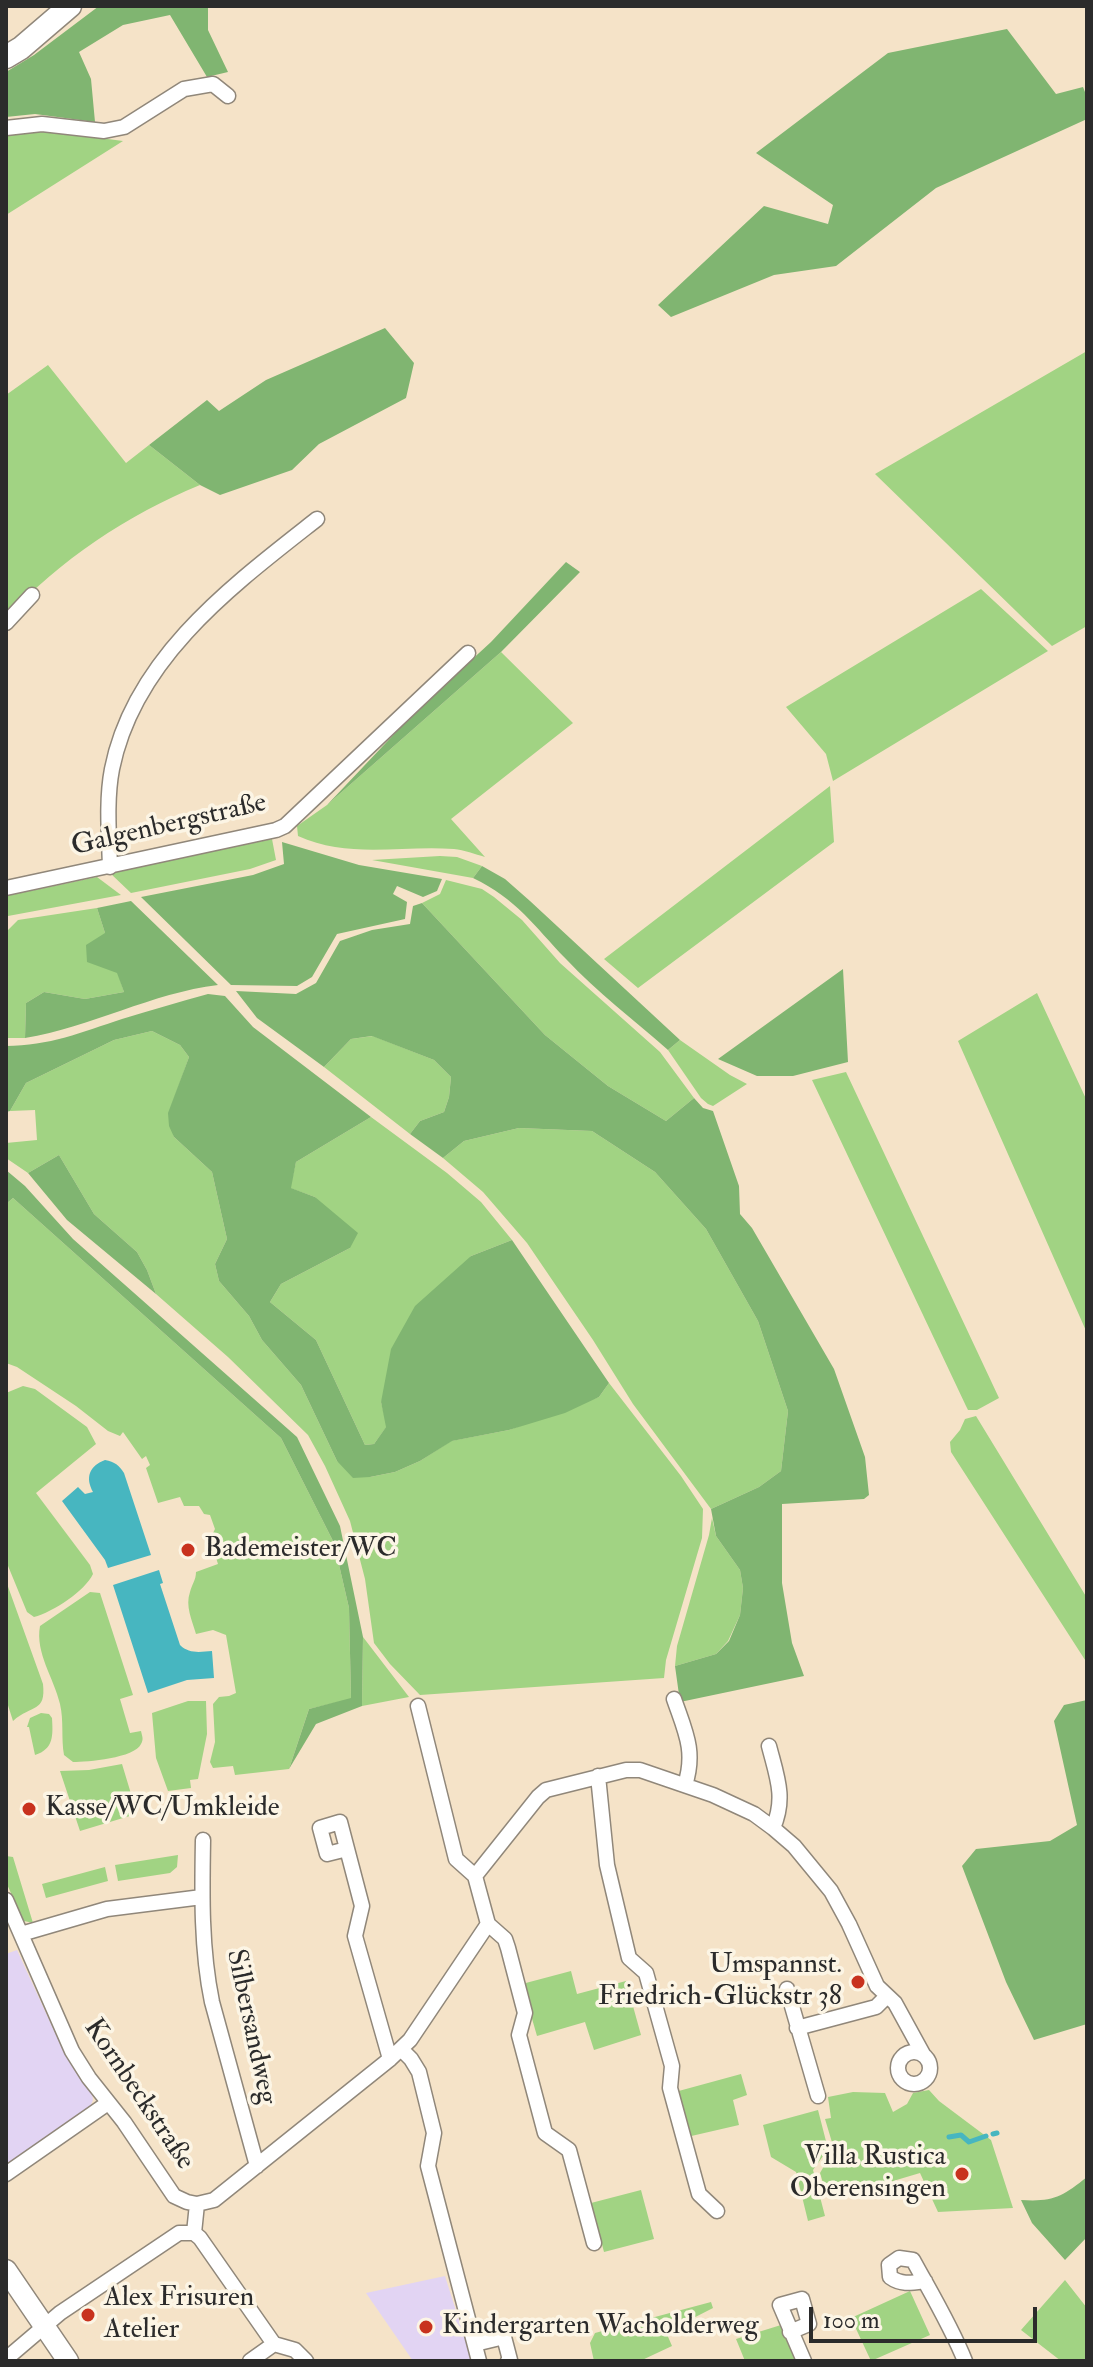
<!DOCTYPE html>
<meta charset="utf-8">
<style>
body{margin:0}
#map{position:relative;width:1093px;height:2367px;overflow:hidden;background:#f5e3c8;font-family:"IM FELL Double Pica",serif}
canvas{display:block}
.frame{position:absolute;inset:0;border:8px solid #2b2b2b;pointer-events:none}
.scale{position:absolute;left:809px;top:2307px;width:228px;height:36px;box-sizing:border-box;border:4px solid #2b2b2b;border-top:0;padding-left:10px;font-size:24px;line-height:28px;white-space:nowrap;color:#2b2b2b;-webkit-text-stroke:6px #fcf5e5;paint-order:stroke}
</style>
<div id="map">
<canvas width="1093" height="2367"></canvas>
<div class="frame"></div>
<div class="scale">100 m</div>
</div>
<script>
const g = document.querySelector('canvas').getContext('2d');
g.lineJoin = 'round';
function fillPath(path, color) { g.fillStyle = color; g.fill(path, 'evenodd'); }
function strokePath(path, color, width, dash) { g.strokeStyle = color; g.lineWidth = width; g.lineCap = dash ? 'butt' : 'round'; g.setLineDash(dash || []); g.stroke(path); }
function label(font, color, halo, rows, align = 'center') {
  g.font = font + ' "IM FELL Double Pica",serif'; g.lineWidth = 7; g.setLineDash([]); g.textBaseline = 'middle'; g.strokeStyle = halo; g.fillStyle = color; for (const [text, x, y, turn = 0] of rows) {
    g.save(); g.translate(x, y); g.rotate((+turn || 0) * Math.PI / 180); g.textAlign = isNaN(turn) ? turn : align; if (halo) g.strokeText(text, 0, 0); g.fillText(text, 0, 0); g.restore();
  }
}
fillPath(new Path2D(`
 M17,1950L57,2037L92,2094L93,2100L90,2107L6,2167V1954Z
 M445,2276L472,2361H413L366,2293Z`), '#e2d4f3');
fillPath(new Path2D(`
 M40,130L123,141L6,215V133Z
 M1087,351V626L1052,646L875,474Z
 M48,365L126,463L149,445L200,485C127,515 60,560 6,618V395Z
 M981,589L1048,651L833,781L826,754L786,707Z
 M501,652L573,723L451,819L485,857C475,854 464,850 454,849C401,845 348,859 298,836L297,826L327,805Z
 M830,786L834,842L638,988L604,959Z
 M272,839L276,860L250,869L131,893L110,873Z
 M440,856L457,857L482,866L473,878L372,860Z
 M97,877L121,895L8,916L6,896Z
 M446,880L482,889L494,897L522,920L560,963L660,1052L694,1098L666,1121L608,1086L545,1035L422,903L440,894Z
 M97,908L124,992L85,999L44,992L26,1003L25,1038H6V932L18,920Z
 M1037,993L1087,1101V1333L958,1041Z
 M152,1031L180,1045L189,1057L169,1113L174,1137L212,1172L227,1239L215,1264L219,1281L249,1316L262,1340L301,1385L337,1461L370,1477L395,1472L420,1461L451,1441L509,1430L599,1397L609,1383L681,1476L703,1509L702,1538L666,1660L664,1678L420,1695L390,1664L374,1643L365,1579L350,1521L325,1466L308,1435L228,1357L156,1294L147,1270L137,1252L94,1214L59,1155L28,1173L6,1158V1143L37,1140L35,1110L10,1111L26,1083L114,1040Z
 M373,1036L434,1060L451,1077L449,1097L444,1112L420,1121L410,1134L324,1067L351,1039Z
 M680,1040L730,1075L747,1084L713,1106L708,1104L701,1098L668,1050Z
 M846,1072L999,1398L977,1410H968L966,1406L812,1080Z
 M371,1117L447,1173L481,1202L512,1240L471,1256L381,1402L387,1426L374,1444L365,1445L316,1340L270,1302L281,1284L350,1248L315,1197L290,1188L296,1162Z
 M519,1128L592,1131L655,1172L706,1229L758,1321L788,1411L781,1471L759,1487L711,1509L633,1404L593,1340L527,1243L483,1192L443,1158L464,1141Z
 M13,1198L281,1438L334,1543L349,1608L351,1699L309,1709L289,1769L235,1775L233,1766L213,1768L210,1762L215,1742L213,1704L219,1697L229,1696L236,1693L226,1635L213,1630L196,1634C192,1620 185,1606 190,1592C192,1584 196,1580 196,1572L218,1564L210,1539L215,1529L210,1515L204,1514L199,1506H184L180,1497L158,1503L146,1468L150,1465L146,1456L142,1459L123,1432L120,1436L108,1431L76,1406L17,1367L6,1363V1204Z
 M23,1386L35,1389L87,1427L96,1444L36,1493L90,1565L93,1574C85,1591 53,1612 34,1617L27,1612L6,1561V1393Z
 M976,1416L1087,1598V1663L951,1452L950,1442L960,1430L965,1419Z
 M712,1518L716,1536L740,1570L743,1588L740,1615L728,1641L716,1654L675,1666L677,1646L709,1535Z
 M6,1581L43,1684C46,1713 32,1704 13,1721L6,1699Z
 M90,1592L100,1593L133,1695L120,1699L130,1733L141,1731C142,1736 144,1739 141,1744C135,1758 87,1762 73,1762L64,1755C61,1738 64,1721 60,1704C54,1678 35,1653 40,1626Z
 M363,1637L409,1697L362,1706Z
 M188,1701H206L207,1734L198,1779L190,1780L191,1788L168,1791L156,1758L152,1713Z
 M41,1713L49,1714L52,1718C53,1735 54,1749 35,1755L29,1727H27L30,1718Z
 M122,1764L135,1807L133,1815L80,1831L60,1771L89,1770Z
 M178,1855L177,1867L170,1873L118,1881L115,1865Z
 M6,1856L13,1857L33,1923L24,1921L22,1918L6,1882Z
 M105,1867L108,1881L46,1898L42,1884Z
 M571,1971L577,1994L626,1981L641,2035L594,2050L585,2022L537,2036L522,1984Z
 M741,2074L747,2095L733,2100L739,2125L687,2137L675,2092Z
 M929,2090L939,2101L991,2140L1013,2208L938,2212L920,2173L836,2198L833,2192L826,2193L820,2173L834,2149L825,2119L831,2118L828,2097L853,2092L885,2093L893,2112L907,2104L913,2093Z
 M818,2110L828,2149L813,2170L825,2216L808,2221L796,2172L771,2157L763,2125Z
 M641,2190L654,2239L604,2252L591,2203Z
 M1065,2280L1087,2308V2361H1061L1021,2330Z
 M910,2291L930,2335L871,2361L851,2318Z
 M711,2302L713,2308L666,2332L672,2346L640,2361H594L590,2343L595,2333Z
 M781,2325L797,2361H745L736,2339Z`), '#a1d383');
fillPath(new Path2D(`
 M99,6H208V30L228,72L207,77L170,15L123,25L79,52L91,79L95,122L35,114L6,117V72L34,55Z
 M1007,29L1056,94L1083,87L1087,97V119L936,188L836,266L774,275L671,317L658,305L764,206L828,224L833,205L756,153L888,53Z
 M385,328L414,363L406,398L319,444L292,470L220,495L200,485L149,445L207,400L219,411L266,380Z
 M566,562L580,572L501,652L327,805L417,710L491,642Z
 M282,842L359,865L442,879L437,891L423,897L397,886L393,894L407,902L405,919L337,934L312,977L297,986L231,985L141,897L253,875L284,864Z
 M482,866L505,879L530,901L680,1040L668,1050C634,1020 597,992 566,959C534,926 517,899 473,878Z
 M131,901L218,985C152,993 91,1027 25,1038L26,1003L44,992L85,999L124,992L117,973L87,962L86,945L105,933L97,908Z
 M422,903L545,1035L608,1086L666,1121L694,1098L703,1108L713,1111L739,1186L740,1214L752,1228L834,1369L865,1457L869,1495L864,1499L782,1504V1583L792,1643L804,1676L680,1702L675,1666L716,1654L729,1641L740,1615L743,1588L740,1570L716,1536L711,1509L759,1487L781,1471L788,1411L758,1321L706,1229L655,1172L592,1131L519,1128L464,1141L443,1158L410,1134L420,1121L444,1112L449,1097L451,1077L434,1060L372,1036L351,1039L324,1067L257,1018L236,991L296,994L316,983L340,941L372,930L410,924L413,906Z
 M843,969L848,1062L793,1076H757L718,1059Z
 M208,994L225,996L253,1027L371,1117L296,1162L291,1188L315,1197L358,1233L350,1248L281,1284L270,1302L316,1340L365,1445L374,1444L386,1427L381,1402L391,1349L415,1306L471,1256L512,1240L609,1383L599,1397L565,1413L509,1430L452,1441L420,1461L395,1472L370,1477L353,1478L337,1461L301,1385L262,1340L249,1316L219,1281L215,1264L227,1239L212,1172L174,1137L169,1126L168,1113L189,1057L180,1045L152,1031L114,1040L26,1083L10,1111L6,1112V1046C49,1046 82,1032 122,1019C151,1010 179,1002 208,994Z
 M59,1155L94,1214L137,1252L147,1270L156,1294L67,1220L28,1173Z
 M6,1170L25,1186L73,1239L297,1437L340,1526L363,1637L362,1706L316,1724L289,1769L309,1709L351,1698L349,1608L334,1543L281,1438L13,1198L6,1204Z
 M1087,1700V2024L1034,2040L1006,1982L962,1866L976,1849L1050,1841L1077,1825L1054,1721L1064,1705Z
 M1087,2177V2237L1065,2260L1032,2223L1021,2200C1053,2202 1062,2197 1087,2177Z`), '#80b571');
fillPath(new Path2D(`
 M105,1460C115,1462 119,1465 124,1473L151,1555L108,1568L105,1560L62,1501L78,1487L85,1494L93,1492C85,1478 89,1466 105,1460Z
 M159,1570L163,1583L160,1584L180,1645C189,1654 200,1652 212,1651L214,1678L187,1680L148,1693L113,1585Z`), '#47b6c0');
strokePath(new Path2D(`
 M993,2134L997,2133
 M949,2137L961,2135L969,2142L986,2136`), '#47b6c0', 5);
const minor = new Path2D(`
 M6,128L42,124L104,131L124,127L184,89L213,84L228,96
 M6,623L32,595
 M110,867C109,835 106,800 112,769C134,658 233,585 317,519
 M6,888L276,830L285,826L468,653
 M674,1699C685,1731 696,1751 685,1785
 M418,1706L456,1859L475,1876
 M769,1746C777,1777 786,1798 773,1828
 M598,1776L607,1865L629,1958L646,1973L672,2066L670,2088L699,2194L717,2211
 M203,1840C202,1894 201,1949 212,2002L257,2166
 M347,1849L327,1854L320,1828L340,1822L362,1906L355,1936L390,2059
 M6,1900L72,2051L89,2078L124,2122L174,2196L187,2202L197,2204L194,2233L200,2238L274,2344L295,2350L306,2361
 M488,1924L505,1939L508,1948L525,2013L519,2035L545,2133L569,2150L594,2243
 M21,1934L107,1909L202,1897
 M787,1989L818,2096
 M797,2028L876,2007L887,1996
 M401,2049L411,2059L419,2072L434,2133L428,2166L479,2361
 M898 2068a16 16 0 1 1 32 0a16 16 0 1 1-32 0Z
 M6,2174L108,2103
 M197,2204L214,2200L390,2059L410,2040L488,1924L475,1876L538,1797L546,1790L626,1770H640L713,1795L754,1814L773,1828L794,1846L831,1891L849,1924L877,1986L895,2003L923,2054
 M925,2281C911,2283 901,2285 890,2277L889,2265L899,2258L913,2260C931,2293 951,2326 965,2361
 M790,2332L809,2324L802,2299L780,2305L804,2361
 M475,2344L504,2337L510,2360L508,2361
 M6,2359L60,2313L179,2233H194
 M250,2361L274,2344`);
const secondary = new Path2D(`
 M6,2270L68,2361`);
const primary = new Path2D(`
 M6,57L21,48L70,6`);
strokePath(minor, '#90877a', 17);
strokePath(secondary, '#90877a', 23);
strokePath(primary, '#90877a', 25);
strokePath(minor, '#fff', 14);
strokePath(secondary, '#fff', 20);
strokePath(primary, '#fff', 22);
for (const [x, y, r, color] of [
 [188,1550,8,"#c8321e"],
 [29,1809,8,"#c8321e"],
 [858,1982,8,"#c8321e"],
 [962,2174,8,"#c8321e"],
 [88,2315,8,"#c8321e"],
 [426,2327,8,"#c8321e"]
]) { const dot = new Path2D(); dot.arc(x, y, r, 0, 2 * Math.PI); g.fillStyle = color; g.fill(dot); strokePath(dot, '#fcf5e5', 3); }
label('28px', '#2b2b2b', '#fcf5e5', [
 ["Galgenbergstraße",169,826,-13],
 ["Silbersandweg",250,2027,78],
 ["Kornbeckstraße",138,2095,56]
]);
label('28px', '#2b2b2b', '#fcf5e5', [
 ["Bademeister/WC",204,1550],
 ["Kasse/WC/Umkleide",45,1809],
 ["Umspannst.",842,1966,"right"],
 ["Friedrich-Glückstr 38",842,1998,"right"],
 ["Villa Rustica",946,2158,"right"],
 ["Oberensingen",946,2190,"right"],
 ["Alex Frisuren",104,2299],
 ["Atelier",104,2331],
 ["Kindergarten Wacholderweg",442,2327]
], 'left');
</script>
